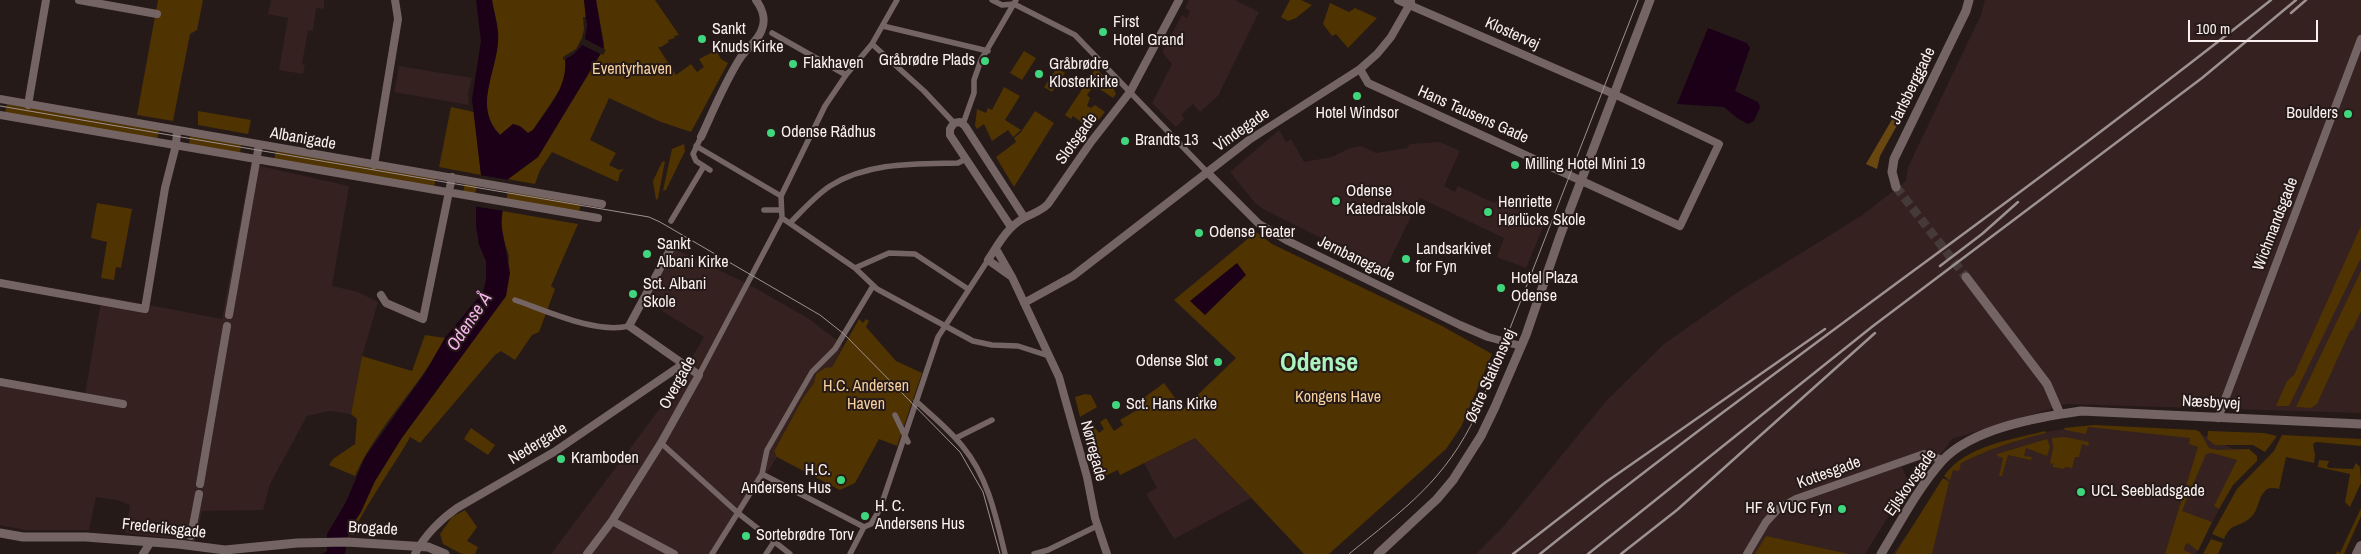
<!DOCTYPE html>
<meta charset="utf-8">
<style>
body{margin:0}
#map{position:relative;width:2361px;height:554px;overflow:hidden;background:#261a19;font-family:"Archivo Narrow",sans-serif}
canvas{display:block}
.scale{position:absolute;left:2188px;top:20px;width:130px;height:22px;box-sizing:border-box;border:2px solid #f9f0ef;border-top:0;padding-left:6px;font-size:15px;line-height:18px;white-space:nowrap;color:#f9f0ef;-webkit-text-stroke:4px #261a19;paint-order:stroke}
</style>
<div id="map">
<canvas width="2361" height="554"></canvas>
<div class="scale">100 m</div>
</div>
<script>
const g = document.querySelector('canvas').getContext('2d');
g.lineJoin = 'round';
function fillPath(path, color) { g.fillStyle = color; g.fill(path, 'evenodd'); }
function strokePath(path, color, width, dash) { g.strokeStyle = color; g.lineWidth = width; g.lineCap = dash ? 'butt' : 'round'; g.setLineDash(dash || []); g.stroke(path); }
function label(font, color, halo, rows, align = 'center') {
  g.font = font + ' "Archivo Narrow",sans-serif'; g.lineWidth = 4; g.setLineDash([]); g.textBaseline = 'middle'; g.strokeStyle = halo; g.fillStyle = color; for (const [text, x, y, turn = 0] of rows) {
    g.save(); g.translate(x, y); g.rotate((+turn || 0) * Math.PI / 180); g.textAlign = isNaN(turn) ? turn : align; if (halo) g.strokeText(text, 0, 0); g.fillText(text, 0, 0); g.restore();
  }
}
fillPath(new Path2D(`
 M271,0H324V9L316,8L313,31L308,30L302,64L305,65L303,74L279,70L288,18L268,14Z
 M1189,0H1235L1259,12L1218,96L1200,112L1193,104L1182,114L1184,119L1176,127L1152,103L1172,64L1162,52L1182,15L1187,18L1190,11L1185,8Z
 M1985,0H2361V413L2066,404L1952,439L1933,465L1920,461L1902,467L1909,483L1865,554H1476L1503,527L1607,400L1664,344L1738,292L1861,216L1906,181L1908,167L1981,15Z
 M399,66L472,78L468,93L469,105L394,92Z
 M1279,130L1286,142L1291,139L1304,162L1332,157L1350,148L1361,146L1376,153L1407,148L1410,144L1440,142L1460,151L1444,186L1455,192L1458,186L1494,203L1500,198L1506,200V205L1546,220L1526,268L1497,257L1504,238L1420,198L1385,270L1263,209L1255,203L1230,172Z
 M251,164L349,186L332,286L358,292L378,302L362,356L351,414L330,411L307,416L270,484L263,510L202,511L195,541L125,533L130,505L117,500L96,497L89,530H25L0,525V385L84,400L102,296L222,319Z
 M675,249L748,284L808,318L843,345L832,367L816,374L814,383L803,398L774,450L777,457L716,554H551L670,395L704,337L648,302Z
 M2088,426L2196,432L2247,455L2196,554H1893L1956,464L1994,446L2045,432Z
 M1195,438L1251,498L1174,539L1146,494L1157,488L1144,463Z`), '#342120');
fillPath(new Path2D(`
 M158,0H203L197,30L190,34L173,121L137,115Z
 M492,0H584L587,29L566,70L563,85L533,130L528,133L513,124L500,135C474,108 494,73 498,42C500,28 494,13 492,0Z
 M596,0H655L679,35L674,36L675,38L668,40L669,42L661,47H658L676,75L691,64L697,72L704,67L699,59L711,53L715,49L721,59L728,63L691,132L661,122L609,98L590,140L616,153L609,165L619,170L624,169L620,173L618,182L552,152L540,170L535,184L507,179L538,157L600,55L604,44Z
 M1290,0H1301L1312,5L1296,18L1288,21L1281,17Z
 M1330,3L1349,12L1355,8L1377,18L1348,48L1336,34L1332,36L1323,24Z
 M1024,51L1036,58L1022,80L1010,73Z
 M1057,68L1065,73L1052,92L1044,87Z
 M1096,68L1112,85L1116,94L1113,98L1094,85L1087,95L1090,98L1087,106L1091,108L1095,105L1105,112L1091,129L1073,116L1071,119L1065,115Z
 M1004,87L1020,96L1005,120L1021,130L1013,137L1008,130L992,141L984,124L977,129L975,126L977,109L986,113L988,108L992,110Z
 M7,104L159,130L157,140L5,113Z
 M451,107L474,112L481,175L439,167Z
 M198,111L251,120L248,134L198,125Z
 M1035,111L1054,123L1014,187L996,157L1016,142L1014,138L1021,132Z
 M190,135L241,144L240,154L189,145Z
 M684,144L685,151L666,190L663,191L672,149Z
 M276,150L436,177L434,187L274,160Z
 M665,161L658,198L656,200L653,181L662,162Z
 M465,182L581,204L579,212L463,193Z
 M97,203L132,209L121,268L116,267L114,280L101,278L107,242L91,238Z
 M502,211L578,224L551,286L555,289L539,332L532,335L515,360L501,351L495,355L420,443L410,437C402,454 353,523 354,535L347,534L375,481L401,439L506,296L509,256L502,235Z
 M2361,226V258L2289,406H2276L2287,381L2294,375Z
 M1256,232L1272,244L1442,326L1492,354L1461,427L1446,449L1329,554H1304L1195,438L1120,475L1118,470L1096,480L1083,432L1094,426L1099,433L1104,429L1100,422L1106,418L1114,431L1123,425L1120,420L1137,410L1133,402L1136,400L1138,402L1164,383L1183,409L1236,358L1174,300Z
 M2361,271V311L2353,329L2350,331L2317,404L2311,408L2296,407Z
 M859,319L863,323L866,319L869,321L866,327L896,361L922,373L897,446L879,439L855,483L840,490L777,457L774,451L803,398L814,383L816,374L825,368L832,367Z
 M425,335L445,338C420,387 377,426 355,476L329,465L333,459L355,444L357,419L351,414L362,356L412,371Z
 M1085,394L1091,395L1097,407L1080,417L1075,397Z
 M2094,425L2196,430L2200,432L2209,448L2218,450L2249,449L2257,456V461L2233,485L2219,509L2214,506L2237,460L2212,453L2206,454L2182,511L2212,522L2198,551L2188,543L2185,545L2184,550L2192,554H2165L2198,447L2189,444L2190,438L2088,427L2086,434L2065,430L2064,428Z
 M471,428L495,445L488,455L464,439Z
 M2045,431L2046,433C2016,440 1989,449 1961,463L1959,471L1953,470L1950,480L1944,476C1966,445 2011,440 2045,431Z
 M2208,431L2264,433L2277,436L2265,452L2253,445H2215L2207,439Z
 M2282,435L2361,439V446L2316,442L2313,444L2315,455L2314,463L2286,457L2279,489C2274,488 2269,487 2265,491C2257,499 2259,511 2250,518C2239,528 2231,522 2224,539L2212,534L2237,489L2274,451Z
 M2065,437L2089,442L2088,446L2082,444L2079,457H2075L2072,468L2065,467L2064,469L2053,467V464L2050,463L2053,448L2052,438Z
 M2047,439L2050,447L2047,456L2026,448L2024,456L2032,457L2031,460L2008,455L2002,476H1999L2003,458L1997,456V454Z
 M2319,460L2329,461L2327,466L2329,468L2353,469L2356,463L2360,467L2361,483L2350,507L2345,502L2350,474L2318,467Z
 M1943,478L1949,482L1932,554H1895Z
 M2361,508V516L2344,554H2336L2337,551L2340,553Z
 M465,510L477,527L467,541L478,547L475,554H462L443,544L440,534L452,517Z
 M1766,536L1849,554H1755Z
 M2211,539L2223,543L2218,554H2203Z`), '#4f3300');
fillPath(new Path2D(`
 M1911,87L1916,91L1880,156L1877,169L1866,164Z`), '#684711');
fillPath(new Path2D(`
 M476,0H492C494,14 499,28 498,42C496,74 473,108 500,135L513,124L520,126L528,133L533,130C548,108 568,87 565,59C590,47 587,24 584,0H596L604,48L538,157L507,180L501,223L510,273L506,296L401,439L375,481L361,512L349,530L345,554H322L327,551V534L346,502L365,457L425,373L445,338L483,292L486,280V261L479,245L476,226V207L481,175L472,99L481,41Z
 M1708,28L1747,43L1750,48L1735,91L1758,102L1760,107L1754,121L1748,124L1737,118L1724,107L1677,104Z
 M1237,263L1246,275L1205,315L1190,301Z`), '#1b0018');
fillPath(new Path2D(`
 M583,17H586L587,25L585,39L606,50L603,55L582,45L575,53L563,60V57L576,49L582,38L584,29Z
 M479,175L510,180L504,211L473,206Z`), '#261a19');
strokePath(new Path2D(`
 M1896,187L1966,277`), '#463a39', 9, [9, 4.5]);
strokePath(new Path2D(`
 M992,0L1002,5L1014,4L1075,35L1207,172
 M883,26L988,51
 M772,33L846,75
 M872,44L924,91L954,123
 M963,124L974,93V80L981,60L1016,0
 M701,137L693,154L696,161L710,170
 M696,146L781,196
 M764,210H780
 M782,218L855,268L877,289L973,341L992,345L1018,346L1049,356
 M782,218L781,196L825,106L846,75L872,44L897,0
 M671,221L704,166
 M790,223C803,210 815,196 830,186C868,162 915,164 958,163L966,159
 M855,268L889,253L915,254L968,289
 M515,300C547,311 595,334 629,326
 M699,375L782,218
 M916,401C932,416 950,430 963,447C988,477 996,517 1005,554
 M895,415L908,442
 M956,438L992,420
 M661,443L738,513L790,554
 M762,474L864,527
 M864,527L871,524L880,509L938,337L988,260
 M712,554L762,474L767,450L812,372L835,349L873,286
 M766,554L774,542
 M850,554L864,527
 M1034,554L1048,550L1097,526`), '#746564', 5.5);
strokePath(new Path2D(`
 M79,0L157,14
 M1360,69L1368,83L1680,226L1719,144L1614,94L1398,0
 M0,99L602,204
 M28,105L46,0
 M0,115L598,218
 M701,137C713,111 724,84 739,60C746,48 758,42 762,29C766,19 762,8 756,0
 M374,165L398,19L395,0
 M1207,172L1259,224L1288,241L1460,325L1488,337L1521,346
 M1011,227L950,135V129L954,123L960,122L965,126L1024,217
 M996,249L1012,277L1059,377L1087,477L1095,518L1107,554
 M1012,277L988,260C998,245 1007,227 1024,218C1033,213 1040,212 1048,204L1091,142L1130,92L1179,0
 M0,283L145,309L165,188L176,145L177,131
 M381,295L386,303L423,319L452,177
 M1024,303L1073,276L1249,140L1360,69L1377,54L1391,37L1411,2
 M229,315L259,145
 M0,382L123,404
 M2218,418L2361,39
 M200,484L227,326
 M612,521L674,554
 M191,536L199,494
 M143,554L150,543
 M415,554C424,536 441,519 457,508L554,452L683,364
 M587,554L612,521L661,443L699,375L629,326L671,248
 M1747,554L1766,522L1777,510L1796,499L1924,454L1943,460`), '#746564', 8);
strokePath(new Path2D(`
 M1896,187L1892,172L1894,159L1966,11L1969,0
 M1966,277L2047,384L2060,414
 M0,533L23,537H86L178,544L225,550L297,543L347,542L428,547L445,554
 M1378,554L1437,499L1453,480L1481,436L1495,407L1526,335L1560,236L1650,0
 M1881,554C1900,523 1918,488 1942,461C1972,428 2039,417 2081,411L2361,424`), '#746564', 9);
strokePath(new Path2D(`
 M2357,554L2361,546`), '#746564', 10);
strokePath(new Path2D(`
 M0,106L649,217L660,222L820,315L844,334L960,452L983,492L1000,554
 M1349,554C1405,508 1445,481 1477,413L1638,0`), '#9d9291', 1);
strokePath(new Path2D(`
 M2291,13L2306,0
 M1940,266L1982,234L2018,202
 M1513,554L1606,482L1825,329
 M1540,554C1779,363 2032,190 2271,0
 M1588,554L1873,326L2202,78L2296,0
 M1621,554L1677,510L1875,333`), '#9d9291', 2.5);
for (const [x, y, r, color] of [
 [1103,32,5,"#3fd77d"],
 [702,39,5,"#3fd77d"],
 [985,61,5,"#3fd77d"],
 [793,64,5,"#3fd77d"],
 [1039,74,5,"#3fd77d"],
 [1357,96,5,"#3fd77d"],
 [2348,114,5,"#3fd77d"],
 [771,133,5,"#3fd77d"],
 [1125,141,5,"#3fd77d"],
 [1515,165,5,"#3fd77d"],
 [1336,201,5,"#3fd77d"],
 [1488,212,5,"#3fd77d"],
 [1199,233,5,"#3fd77d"],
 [647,254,5,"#3fd77d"],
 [1406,259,5,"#3fd77d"],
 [1501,288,5,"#3fd77d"],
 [633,294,5,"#3fd77d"],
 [1218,362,5,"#3fd77d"],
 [1116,405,5,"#3fd77d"],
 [561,459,5,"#3fd77d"],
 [841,480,5,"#3fd77d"],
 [2081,492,5,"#3fd77d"],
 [1842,509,5,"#3fd77d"],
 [865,516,5,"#3fd77d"],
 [746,536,5,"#3fd77d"]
]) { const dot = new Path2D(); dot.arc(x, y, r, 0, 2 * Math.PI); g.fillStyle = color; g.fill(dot); strokePath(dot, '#261a19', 2); }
label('16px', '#f9f0ef', '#261a19', [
 ["First",1113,23],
 ["Hotel Grand",1113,41],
 ["Sankt",712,30],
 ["Knuds Kirke",712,48],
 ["Gråbrødre Plads",975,61,"right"],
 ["Flakhaven",803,64],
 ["Gråbrødre",1049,65],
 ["Klosterkirke",1049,83],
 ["Hotel Windsor",1357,114,"center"],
 ["Boulders",2338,114,"right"],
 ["Odense Rådhus",781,133],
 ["Brandts 13",1135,141],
 ["Milling Hotel Mini 19",1525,165],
 ["Odense",1346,192],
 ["Katedralskole",1346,210],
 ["Henriette",1498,203],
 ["Hørlücks Skole",1498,221],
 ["Odense Teater",1209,233],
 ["Sankt",657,245],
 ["Albani Kirke",657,263],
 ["Landsarkivet",1416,250],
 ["for Fyn",1416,268],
 ["Hotel Plaza",1511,279],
 ["Odense",1511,297],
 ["Sct. Albani",643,285],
 ["Skole",643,303],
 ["Odense Slot",1208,362,"right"],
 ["Sct. Hans Kirke",1126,405],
 ["Kramboden",571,459],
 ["H.C.",831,471,"right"],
 ["Andersens Hus",831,489,"right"],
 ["UCL Seebladsgade",2091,492],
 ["H. C.",875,507],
 ["Andersens Hus",875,525],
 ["HF & VUC Fyn",1832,509,"right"],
 ["Sortebrødre Torv",756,536]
], 'left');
label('16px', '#f9f0ef', '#261a19', [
 ["Klostervej",1512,34,24],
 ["Jarlsberggade",1913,86,-64],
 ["Hans Tausens Gade",1473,115,24],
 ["Vindegade",1242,130,-35],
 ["Albanigade",303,139,10],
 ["Slotsgade",1077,139,-54],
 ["Wichmandsgade",2276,224,-69],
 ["Jernbanegade",1356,259,26],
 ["Østre Stationsvej",1491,376,-66],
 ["Overgade",678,383,-61],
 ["Næsbyvej",2211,403,3],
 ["Nedergade",538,444,-31],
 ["Nørregade",1093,451,75],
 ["Kottesgade",1829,473,-20],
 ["Ejlskovsgade",1911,483,-55],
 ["Frederiksgade",164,529,6],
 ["Brogade",373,529,3]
]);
label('16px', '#f6d09d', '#261a19', [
 ["Eventyrhaven",632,70],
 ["H.C. Andersen",866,387],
 ["Haven",866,405],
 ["Kongens Have",1338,398]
]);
label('italic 18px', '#f7b4ec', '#261a19', [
 ["Odense Å",470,322,-56]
]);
label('bold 26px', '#acf3bf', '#261a19', [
 ["Odense",1319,364]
]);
</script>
